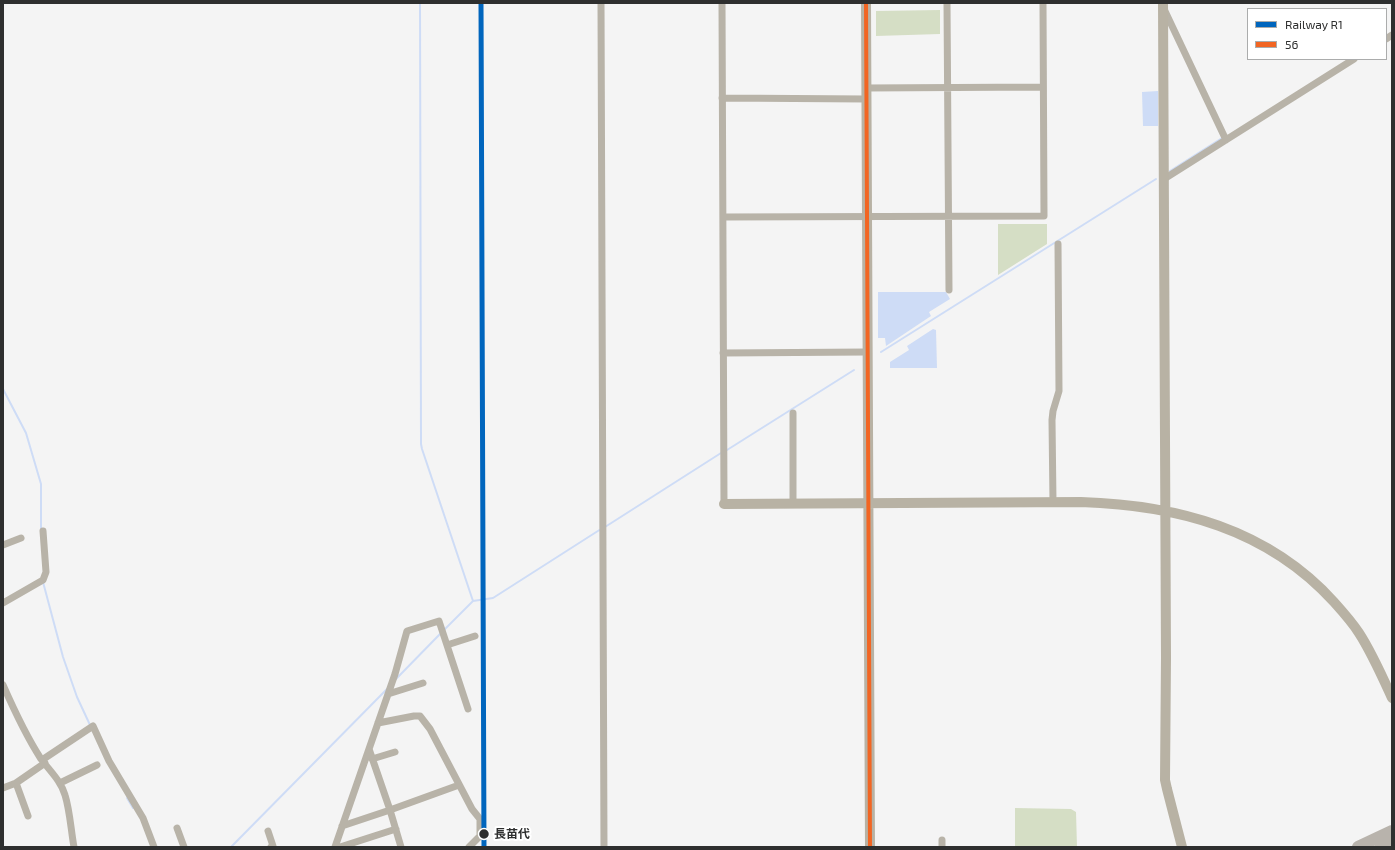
<!DOCTYPE html>
<meta charset="utf-8">
<style>
body{margin:0}
#map{position:relative;width:1395px;height:850px;overflow:hidden;background:#f4f4f4;font-family:"Exo 2",sans-serif}
canvas{display:block}
.frame{position:absolute;inset:0;border:4px solid #2e2f2f;pointer-events:none}
.legend{position:absolute;left:1247px;top:8px;width:140px;height:52px;box-sizing:border-box;background:#fff;border:1px solid #abacac;margin:0;padding:5px 7px;list-style:none;font-size:12px;color:#2e2f2f}
.legend li{display:flex;align-items:center;gap:8px;height:20px}
.legend b{width:20px;border:1px solid #abacac}
</style>
<div id="map">
<canvas width="1395" height="850"></canvas>
<div class="frame"></div>
<ul class="legend">
<li><b style="height:5px;background:#0065bd"></b>Railway R1</li>
<li><b style="height:5px;background:#f26522"></b>56</li>
</ul>
</div>
<script>
const g = document.querySelector('canvas').getContext('2d');
g.lineJoin = 'round';
function fillPath(path, color) { g.fillStyle = color; g.fill(path, 'evenodd'); }
function strokePath(path, color, width, dash) { g.strokeStyle = color; g.lineWidth = width; g.lineCap = dash ? 'butt' : 'round'; g.setLineDash(dash || []); g.stroke(path); }
function label(font, color, halo, rows, align = 'center') {
  g.font = font + ' "Exo 2","Noto Sans JP",sans-serif'; g.lineWidth = 4; g.setLineDash([]); g.textBaseline = 'middle'; g.strokeStyle = halo; g.fillStyle = color; for (const [text, x, y, turn = 0] of rows) {
    g.save(); g.translate(x, y); g.rotate((+turn || 0) * Math.PI / 180); g.textAlign = isNaN(turn) ? turn : align; if (halo) g.strokeText(text, 0, 0); g.fillText(text, 0, 0); g.restore();
  }
}
fillPath(new Path2D(`
 M940,10V34L876,36V11Z
 M998,224H1047V244L998,275Z
 M1015,808L1071,809L1076,812L1077,847H1015Z`), '#d5dec5');
fillPath(new Path2D(`
 M1158,91V126H1143L1142,92Z
 M878,292H946L950,299L929,312L931,316L886,346L885,338H878Z
 M933,329L936,330L937,368H890V362L909,350L907,346Z`), '#cedcf6');
strokePath(new Path2D(`
 M420,3L421,444L422,449L473,601
 M1170,171L1222,138
 M881,352L1156,179
 M3,389L26,433L41,484V530
 M727,450L854,370
 M605,527L721,453
 M43,582L63,657L77,697L90,725
 M444,630L473,601L493,598L601,529
 M396,679L441,633
 M127,798L133,808
 M231,847L388,688`), '#cedcf6', 2);
strokePath(new Path2D(`
 M601,3L604,847
 M722,3L724,504
 M947,3L949,290
 M1164,9L1226,140
 M1386,39L1392,35
 M866,88L1043,87
 M722,98L866,99
 M1164,179L1354,59
 M723,217L1044,216L1043,3
 M723,353L867,352
 M793,413V503
 M1053,502L1052,420L1053,411L1059,391L1058,244
 M3,545L21,538
 M3,603L43,580L46,572L43,531
 M447,645L475,636
 M3,685C14,710 26,736 41,759C50,771 61,781 65,795C70,811 71,831 74,847
 M388,694L423,683
 M378,723L414,716H420L430,729L472,809L480,819V836L469,847
 M369,749L390,810L401,847
 M372,759L395,752
 M42,760L93,726L109,761L143,818L154,847
 M16,783L28,816
 M60,783L97,765
 M3,788L16,783L45,763
 M342,826L390,810L459,785
 M177,828L184,847
 M268,831L273,846L271,847
 M942,840V847
 M335,847L395,674L407,631L439,621L468,709
 M340,847L396,829`), '#b8b3a8', 7);
strokePath(new Path2D(`
 M866,3L870,847
 M1163,3L1166,658L1165,780L1167,789L1182,847
 M724,504L1081,502C1177,505 1268,529 1334,602C1343,612 1352,622 1359,633C1372,653 1382,676 1392,698`), '#b8b2a4', 10);
strokePath(new Path2D(`
 M1358,847L1392,831
 M1381,847L1392,842`), '#b8b3ac', 12);
strokePath(new Path2D(`
 M866,3L870,847`), '#f26522', 4);
strokePath(new Path2D(`
 M481,3L484,847`), '#0065bd', 5);
for (const [x, y, r, color] of [
 [484,834,5.5,"#2e2f2f"]
]) { const dot = new Path2D(); dot.arc(x, y, r, 0, 2 * Math.PI); g.fillStyle = color; g.fill(dot); strokePath(dot, '#fff', 1.5); }
label('bold 12px', '#2e2f2f', '#fff', [
 ["長苗代",494,834]
], 'left');
</script>
